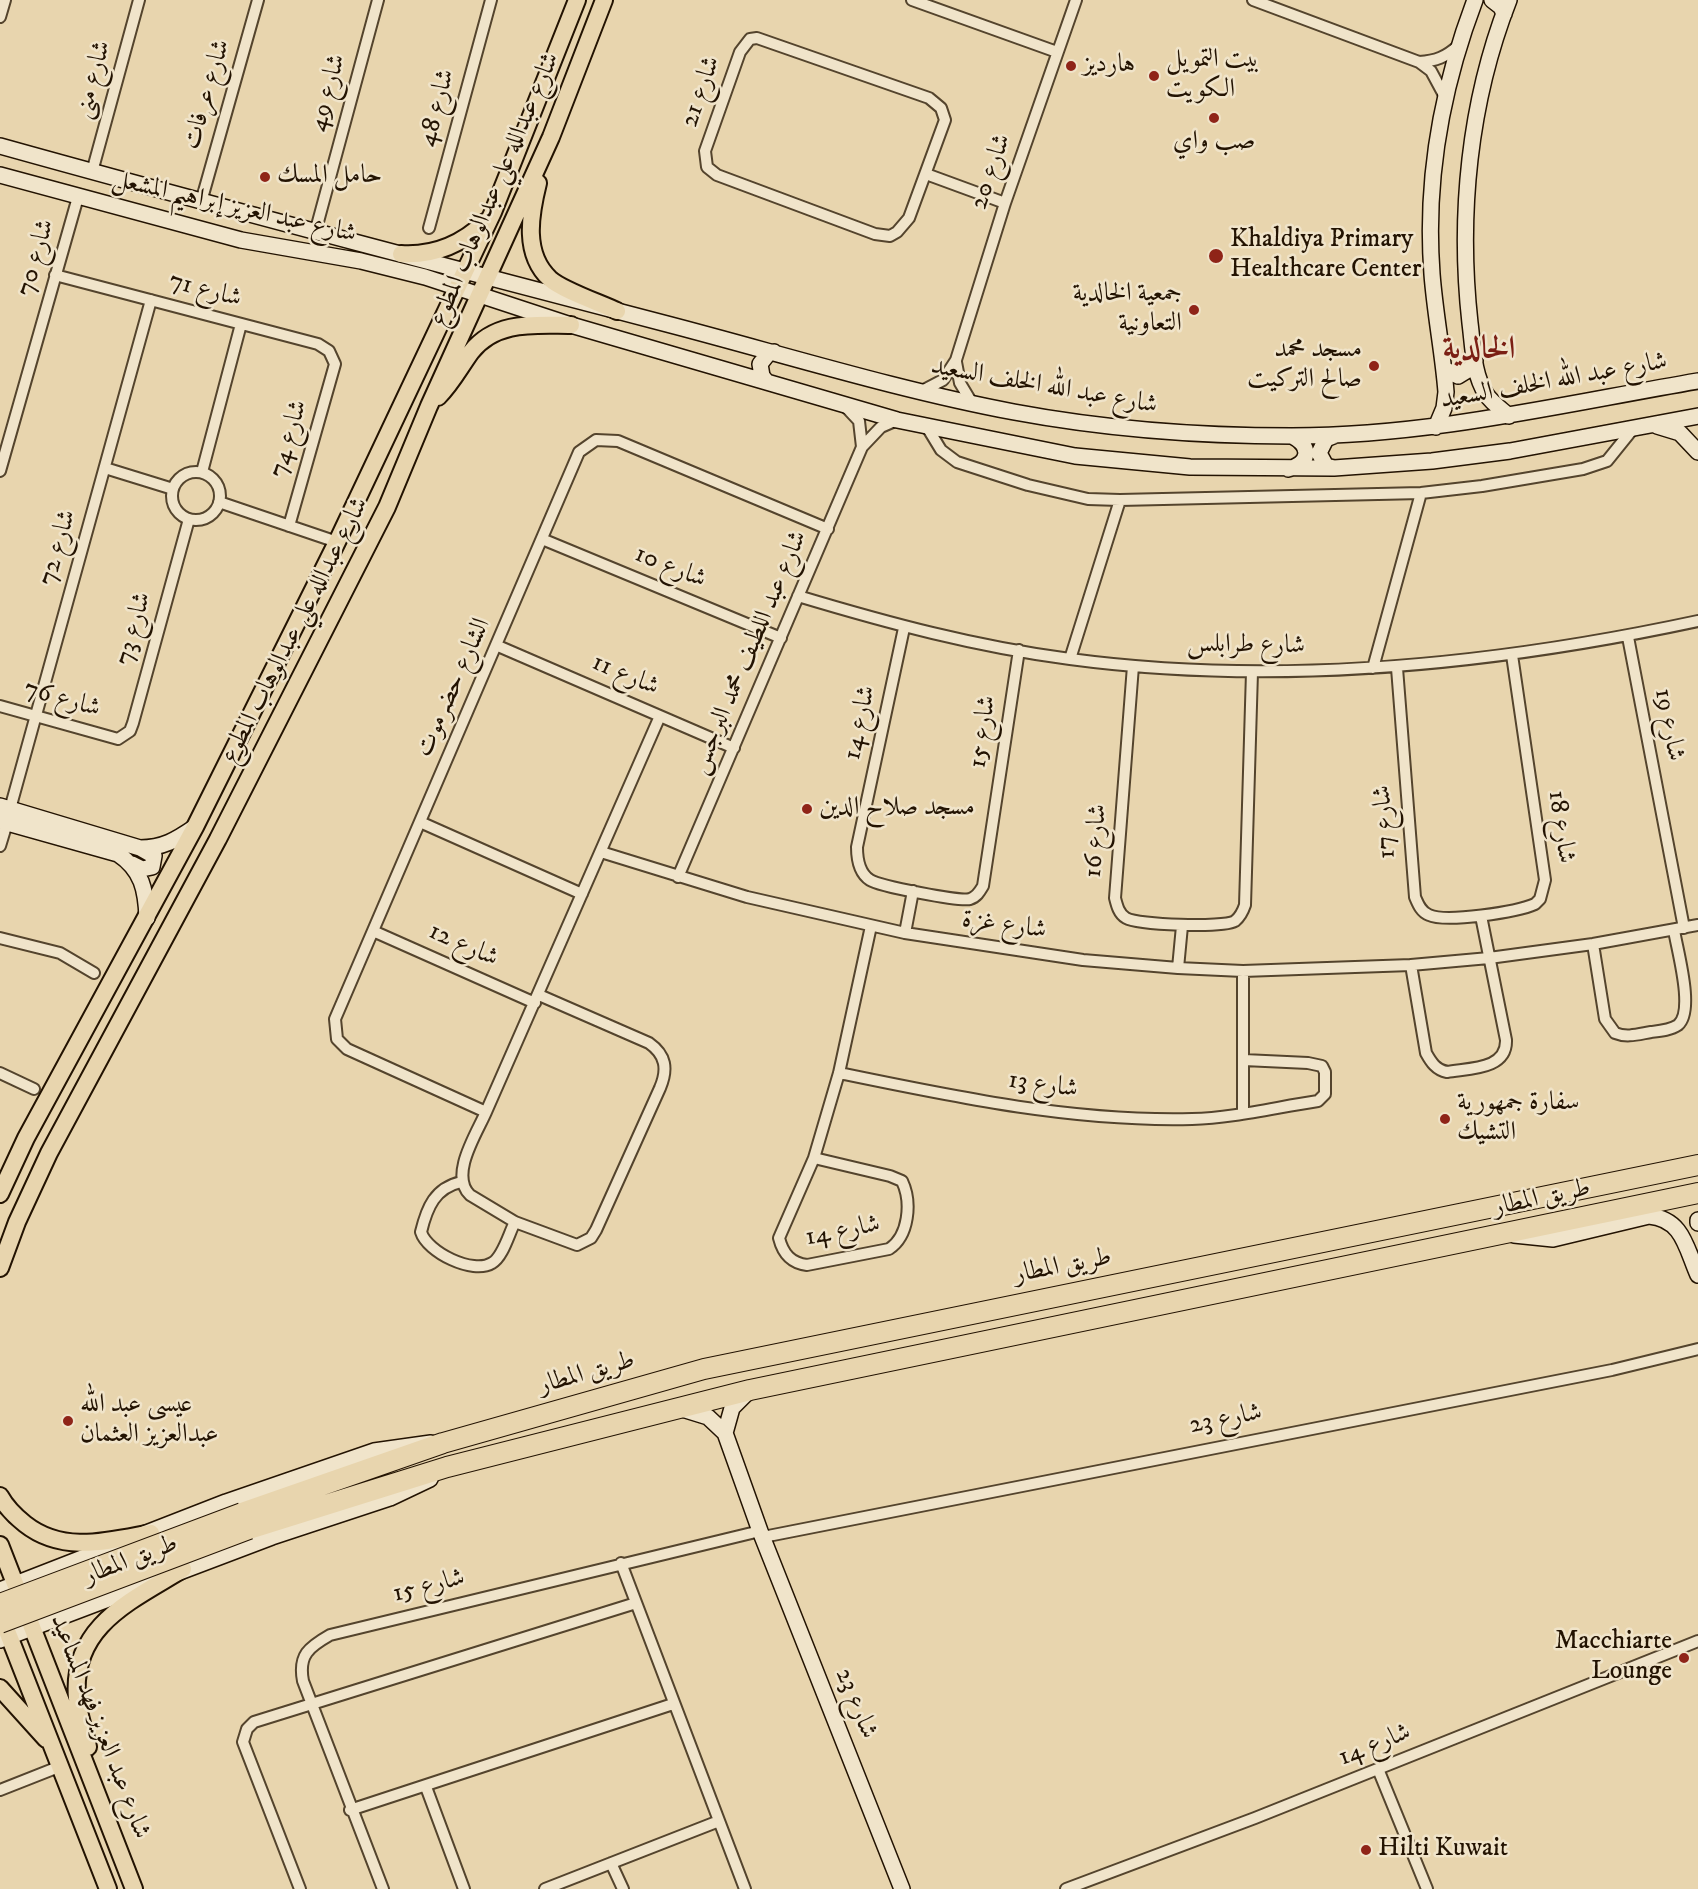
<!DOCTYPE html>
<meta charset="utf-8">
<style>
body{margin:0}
canvas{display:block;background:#e8d5ae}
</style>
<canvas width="1698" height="1889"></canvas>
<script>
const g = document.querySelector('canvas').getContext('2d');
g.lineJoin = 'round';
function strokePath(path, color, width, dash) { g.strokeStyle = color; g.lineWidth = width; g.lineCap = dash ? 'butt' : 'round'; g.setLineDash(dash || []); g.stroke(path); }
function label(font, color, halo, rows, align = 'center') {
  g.font = font + ' "IM FELL DW Pica",Amiri,serif'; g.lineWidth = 5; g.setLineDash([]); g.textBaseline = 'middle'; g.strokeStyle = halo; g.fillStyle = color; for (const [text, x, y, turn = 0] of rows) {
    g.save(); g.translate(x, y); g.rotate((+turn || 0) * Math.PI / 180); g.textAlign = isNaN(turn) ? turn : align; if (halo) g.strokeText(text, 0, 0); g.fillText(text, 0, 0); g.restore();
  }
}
const street = new Path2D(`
 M912,0L1057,52
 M1253,0L1419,62L1431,71L1445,97
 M0,17L5,0
 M757,38L929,98L941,108L945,120L909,218L897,232L890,236L875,234L717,175L707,167L705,151L740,52L750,39Z
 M1419,62C1436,61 1446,57 1458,46
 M92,172L139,0
 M926,174L1005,203
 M201,202L258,0
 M429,228L491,0
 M315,233L378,0
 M55,275L318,344L329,351L335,364L289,526
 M956,362L960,383L972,403
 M922,391L943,380L956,360L1005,203L1076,0
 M844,405L859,421L862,447
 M927,427L941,450L957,462L1028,485L1088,499L1120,500L1421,493L1482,486L1583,469L1607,461L1632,430
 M105,468L173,489
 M0,471L78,197
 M202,472L241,324
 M172 496a24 24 0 1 1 48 0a24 24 0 1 1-48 0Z
 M219,502L337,542
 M542,539L781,638
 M798,596C888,623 977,647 1070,659C1279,687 1493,665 1698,621
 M904,628L857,847C857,859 859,873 870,880C879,886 961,902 970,899C977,897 980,891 983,886L1019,650
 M1628,637L1684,928
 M498,646L734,748
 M1070,659L1120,500
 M1133,666L1115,898C1117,906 1119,914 1126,918C1138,925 1223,928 1235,921C1240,917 1243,911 1245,905L1252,672
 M1373,668L1421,493
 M1397,668L1415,897C1418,904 1421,912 1429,915C1446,923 1517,912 1535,904L1540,899L1545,880L1512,655
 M0,706L118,739L130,731L133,723L189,519
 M10,809L151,300
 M420,822L582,894
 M0,846L7,823
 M601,852L747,897L905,933L1083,960L1178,968L1243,971L1411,965L1489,958L1593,944L1698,925
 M678,877L862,447L881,427L897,420
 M373,931L535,1003
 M905,933L913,891
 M0,938L60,953L94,973
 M1593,944L1605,1019L1615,1033C1627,1038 1639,1034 1651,1032C1660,1031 1671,1030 1678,1025C1695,1011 1677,950 1674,930
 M1411,965L1426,1053C1431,1062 1436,1070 1447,1072C1469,1068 1507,1070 1506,1040L1481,916
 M1178,968L1182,926
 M1243,971V1113
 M539,995L649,1043C666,1055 668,1069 660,1088L596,1230L591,1238L577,1245L515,1222L470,1195C449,1175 477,1133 486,1112L660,716
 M0,1073L34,1089
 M839,1073C955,1097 1073,1122 1192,1119C1233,1118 1277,1107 1318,1101L1325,1094V1072L1322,1066L1308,1063L1244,1060
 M486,1112L347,1049L337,1039L335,1019L579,452L596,440L618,441L828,529
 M814,1158L890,1176L902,1181C912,1202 909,1236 889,1249L807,1265C791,1263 783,1254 779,1238L814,1158L839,1073L871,926
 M461,1182C435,1188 427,1207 421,1232C427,1252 473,1275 492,1263C503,1257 509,1233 515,1222
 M763,1537L1612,1370L1698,1349
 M621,1563L745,1889
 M1378,1769L1427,1889
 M426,1787L464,1889
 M0,1790L61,1766
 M350,1810L673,1704
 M611,1863L623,1889
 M300,1889L243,1742L247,1729L254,1722L636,1603
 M383,1889L303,1681C298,1655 309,1647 330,1635L760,1531
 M545,1889L719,1821
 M1066,1889L1255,1818L1698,1641`);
const secondary = new Path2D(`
 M1492,0L1501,7L1504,14
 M0,146C222,208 444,266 667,324C782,354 897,390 1014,412C1105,429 1199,436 1292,436C1430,436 1563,404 1698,381
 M0,175L241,240L361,261L425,277L571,325L897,420L1075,456L1190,467L1334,468L1432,461L1510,451L1698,416
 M1444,369L1458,376L1471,368L1475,361
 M766,381L762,376L760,364L768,354L774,352
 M1509,416C1501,409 1492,403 1486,394C1473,374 1473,346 1470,323C1458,215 1469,102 1509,0
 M1657,426L1680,433L1698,452
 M1436,427L1444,408L1446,392C1443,353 1435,314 1432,274C1425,181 1442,87 1475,0
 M1334,468L1326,466L1319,453L1326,439L1336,435
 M1288,469C1310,464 1312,446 1292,436
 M0,806L140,848C163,848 176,840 195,827
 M0,821L118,854C142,870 146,890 147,918
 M132,864L142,869L152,867L154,856L140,848
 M1698,1220V1223
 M1514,1235L1553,1239L1649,1216C1683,1219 1686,1248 1698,1275
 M679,1408L708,1417L725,1433L760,1531L902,1889
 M725,1433L732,1408L750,1390
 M0,1590L226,1502L374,1451L431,1443
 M0,1640L272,1537L390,1498L430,1479`);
const primary = new Path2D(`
 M538,183C530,215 523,254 550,279C562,290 600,303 617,311
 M401,254C434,256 461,245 485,222
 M438,397C452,383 460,367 471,352C496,320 535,325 571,325
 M0,1194L26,1138L195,827L337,542L493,212L577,0
 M0,1268L17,1222L49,1153L218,839L387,507L429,406L551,137L604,0
 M0,1496C6,1507 15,1516 25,1524C63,1554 108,1541 151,1533
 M0,1545L134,1889
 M0,1613L108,1889
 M0,1688L46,1739
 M88,1747C85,1731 78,1714 77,1698C71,1626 131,1601 183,1569`);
const highway = new Path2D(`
 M242,1513L443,1443L704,1369L1698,1165
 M249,1529L447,1467L750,1390L1698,1193`);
strokePath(street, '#54442d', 14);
strokePath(secondary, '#231302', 18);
strokePath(primary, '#231302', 20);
strokePath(highway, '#231302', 22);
strokePath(street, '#f0e4ca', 10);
strokePath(secondary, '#f0e4ca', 15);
strokePath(primary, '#e8d5ae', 16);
strokePath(highway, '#e8d5ae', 20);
const highwayBridge = new Path2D(`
 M0,1604L242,1513
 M0,1623L249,1529`);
strokePath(highwayBridge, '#231302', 22, []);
strokePath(highwayBridge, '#e8d5ae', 20);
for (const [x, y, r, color] of [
 [1071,66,6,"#8f2418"],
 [1154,76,6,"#8f2418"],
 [1214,118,6,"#8f2418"],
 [265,177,6,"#8f2418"],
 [1216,256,8,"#8f2418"],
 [1194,310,6,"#8f2418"],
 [1374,366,6,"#8f2418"],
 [807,809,6,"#8f2418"],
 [1445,1119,6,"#8f2418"],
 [68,1421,6,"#8f2418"],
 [1684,1658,6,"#8f2418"],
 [1366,1850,6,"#8f2418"]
]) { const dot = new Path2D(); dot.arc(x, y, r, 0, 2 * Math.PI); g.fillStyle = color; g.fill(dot); strokePath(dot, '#f0e4ca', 2); }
label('26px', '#231302', '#f0e4ca', [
 ["بيت التمويل",1166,61],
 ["الكويت",1166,91],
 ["هارديز",1083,66],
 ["صب واي",1214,143,"center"],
 ["حامل المسك",277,177],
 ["Khaldiya Primary",1230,241],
 ["Healthcare Center",1230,271],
 ["جمعية الخالدية",1182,295,"right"],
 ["التعاونية",1182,325,"right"],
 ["مسجد محمد",1362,351,"right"],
 ["صالح التركيت",1362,381,"right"],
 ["مسجد صلاح الدين",819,809],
 ["سفارة جمهورية",1457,1104],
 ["التشيك",1457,1134],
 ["عيسى عبد الله",80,1406],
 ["عبدالعزيز العثمان",80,1436],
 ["Macchiarte",1672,1643,"right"],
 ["Lounge",1672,1673,"right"],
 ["Hilti Kuwait",1378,1850]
], 'left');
label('26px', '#231302', '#f0e4ca', [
 ["شارع منى",94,80,-75],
 ["شارع 21",702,92,-71],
 ["شارع 49",329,93,-75],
 ["شارع عرفات",208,95,-74],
 ["شارع 48",438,108,-75],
 ["شارع 20",992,172,-71],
 ["شارع عبدالله علي عبدالوهاب المطوع",496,190,-67],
 ["شارع عبد العزيز إبراهيم المشعل",234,208,13],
 ["شارع 70",37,258,-74],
 ["شارع 71",205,291,15],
 ["شارع عبد الله الخلف السعيد",1554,382,-10],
 ["شارع عبد الله الخلف السعيد",1044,387,10],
 ["شارع 74",290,439,-74],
 ["شارع 72",59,548,-74],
 ["شارع 10",670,568,22],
 ["شارع 73",135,629,-75],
 ["شارع عبدالله علي عبدالوهاب المطوع",296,631,-63],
 ["شارع طرابلس",1246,646,1],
 ["شارع عبد اللطيف محمد البرجس",750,653,-67],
 ["شارع 11",625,676,23],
 ["الشارع حضرموت",454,688,-66],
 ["شارع 76",62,700,16],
 ["شارع 14",861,723,-78],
 ["شارع 19",1668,725,79],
 ["شارع 15",984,732,-82],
 ["شارع 17",1386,822,-94],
 ["شارع 18",1560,827,82],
 ["شارع 16",1097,841,-86],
 ["شارع غزة",1004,926,8],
 ["شارع 12",463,946,24],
 ["شارع 13",1043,1086,8],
 ["طريق المطار",1542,1199,-12],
 ["شارع 14",843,1232,-11],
 ["طريق المطار",1063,1267,-11],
 ["طريق المطار",587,1374,-16],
 ["شارع 23",1226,1420,-11],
 ["طريق المطار",131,1561,-21],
 ["شارع 15",429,1587,-14],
 ["شارع 23",855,1704,68],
 ["شارع عبد العزيز فهد المساعيد",99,1727,69],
 ["شارع 14",1375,1746,-22]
]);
label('bold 32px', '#7a1f14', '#f0e4ca', [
 ["الخالدية",1479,351]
]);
</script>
